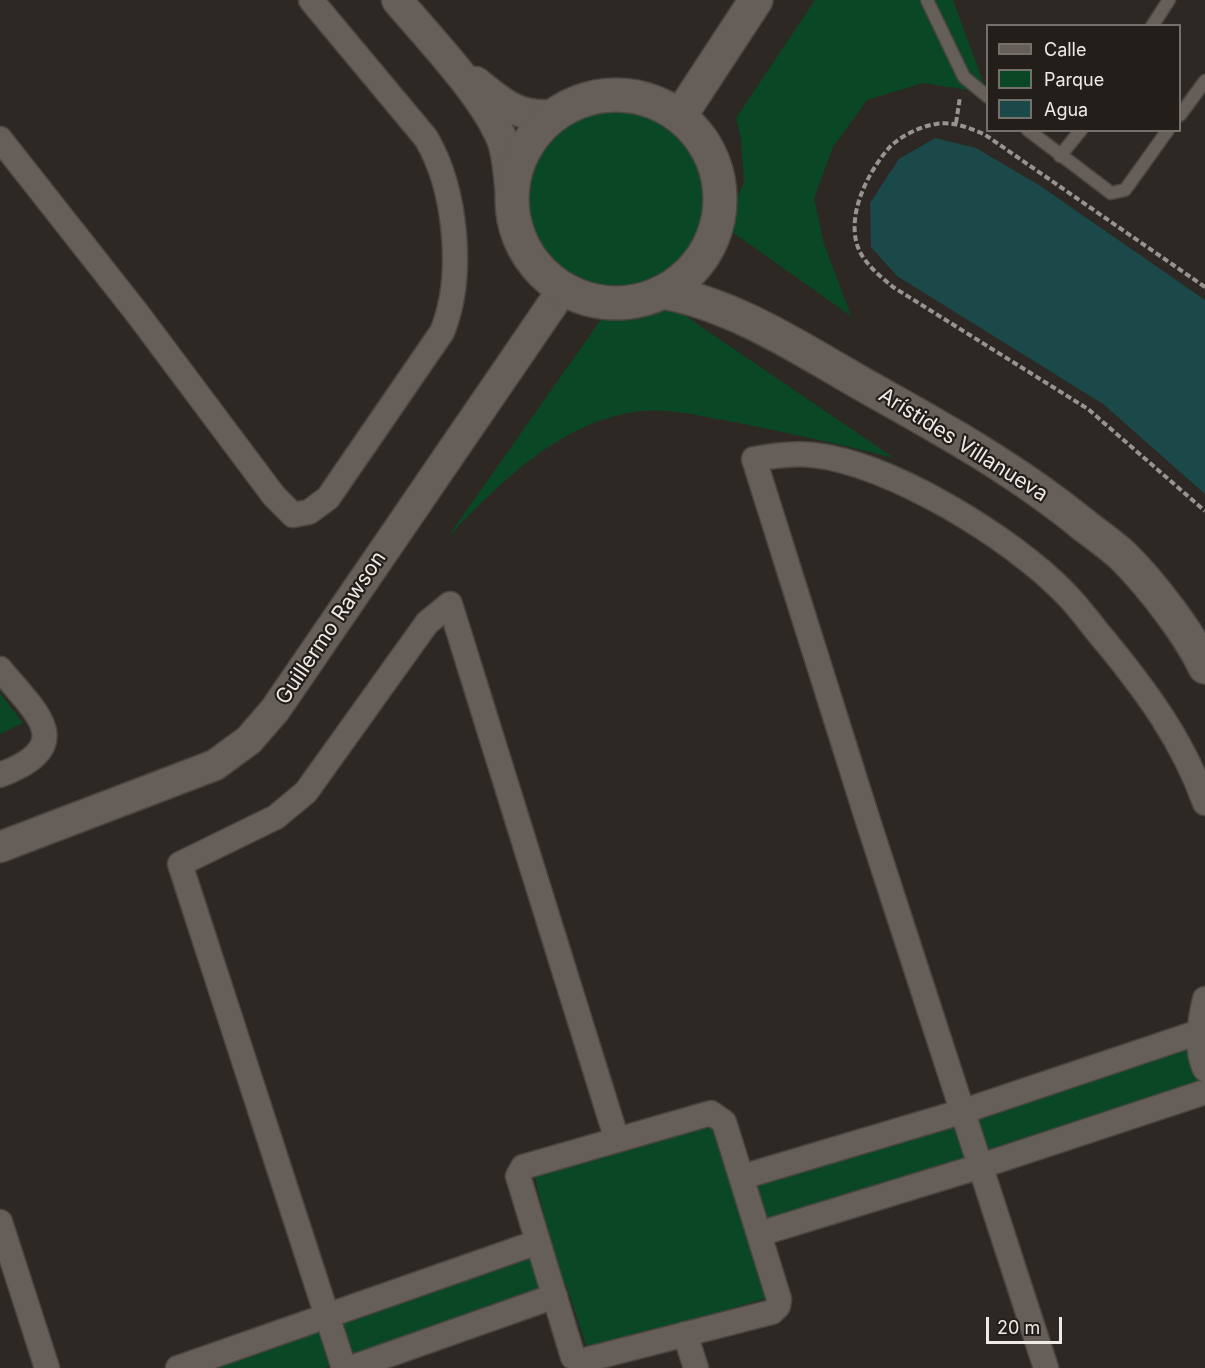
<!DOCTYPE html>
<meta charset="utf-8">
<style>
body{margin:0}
#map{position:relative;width:1205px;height:1368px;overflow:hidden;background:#2d2823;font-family:Inter,sans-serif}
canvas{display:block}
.legend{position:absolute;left:986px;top:24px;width:195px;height:108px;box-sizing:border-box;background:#231e1a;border:2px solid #74706c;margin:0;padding:8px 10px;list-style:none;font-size:18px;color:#eeebe7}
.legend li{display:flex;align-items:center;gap:12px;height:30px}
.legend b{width:30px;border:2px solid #74706c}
.scale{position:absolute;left:986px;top:1317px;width:76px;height:27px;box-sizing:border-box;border:3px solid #eeebe7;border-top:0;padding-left:8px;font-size:18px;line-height:21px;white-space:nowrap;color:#eeebe7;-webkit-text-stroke:4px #231e1a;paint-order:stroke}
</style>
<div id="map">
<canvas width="1205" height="1368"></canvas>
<ul class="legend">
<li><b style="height:8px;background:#655e59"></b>Calle</li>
<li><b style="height:16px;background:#0a4725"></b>Parque</li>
<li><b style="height:16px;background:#1b4949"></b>Agua</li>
</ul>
<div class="scale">20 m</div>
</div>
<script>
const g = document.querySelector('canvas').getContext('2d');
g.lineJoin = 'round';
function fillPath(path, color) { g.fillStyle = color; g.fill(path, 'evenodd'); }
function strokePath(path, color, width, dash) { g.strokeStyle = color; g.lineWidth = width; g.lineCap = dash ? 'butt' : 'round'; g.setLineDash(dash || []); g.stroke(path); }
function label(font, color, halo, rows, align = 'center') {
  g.font = font + ' Inter,sans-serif'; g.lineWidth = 4.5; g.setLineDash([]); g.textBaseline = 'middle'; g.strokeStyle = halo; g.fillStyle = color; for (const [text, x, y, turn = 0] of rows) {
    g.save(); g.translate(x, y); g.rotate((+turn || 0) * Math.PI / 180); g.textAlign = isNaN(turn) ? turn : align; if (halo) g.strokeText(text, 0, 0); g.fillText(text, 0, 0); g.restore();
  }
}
fillPath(new Path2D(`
 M815,0H953L987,93L923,83L867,100L833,147L814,198L824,244L851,316L725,227L744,182L741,140L736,118Z
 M622,110C684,120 728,170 699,233C696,241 693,252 687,258C679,267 667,273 658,282L684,315L894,458C839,444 785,432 729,421C698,416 666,407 634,412C557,424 498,485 447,538L621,291L601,289L571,278L539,245L528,209L529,181L541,152L562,129L590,114Z
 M0,693L23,723L0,734Z
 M1205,1041V1088L754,1238L767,1298L588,1351L566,1285L325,1368H187L551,1245L534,1174L712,1116L737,1185Z`), '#0a4725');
fillPath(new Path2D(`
 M935,138L976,148L1039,185L1205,300V494L1103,404L897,276L871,247L870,203L899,159Z`), '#1b4949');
const service = new Path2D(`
 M927,0L964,77L988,97
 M1152,26L1169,0
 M1180,115L1205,81
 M1028,130L1111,193L1125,190L1168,130
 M1060,156L1081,130`);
const minor = new Path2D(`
 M0,139L137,313L274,496L293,515L309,512L328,498L442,332C465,276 456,189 426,138L311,0
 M0,669C36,713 79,745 0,775
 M1205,999C1200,1021 1195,1048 1205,1069
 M711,1113L724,1122L779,1299L778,1306L772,1312L581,1361L573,1357L518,1176L523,1167Z
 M742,1177L964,1111L1205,1030
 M0,1222L47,1368
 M759,1234L981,1166L1205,1092
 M685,1334L696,1368
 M178,1368L538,1242
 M344,1368L180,864L276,817L306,792L427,623L450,604L617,1140
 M351,1368L555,1296
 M1046,1368L869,824L754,459C774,456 793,453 813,455C890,463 1012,538 1065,593C1080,608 1092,626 1106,642C1147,692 1183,741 1205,803`);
const tertiary = new Path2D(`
 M397,0C429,38 486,97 503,142C509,160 509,183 512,202
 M476,82C503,104 518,118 554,115
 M0,847L215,765L249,740L275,710L563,289`);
const secondary = new Path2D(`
 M512 199a104 104 0 1 1 208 0a104 104 0 1 1-208 0Z
 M680,116L756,0
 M663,292C735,305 801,349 864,385C941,428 1017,470 1085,526C1098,536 1113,546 1124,557C1151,584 1189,633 1205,667`);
strokePath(service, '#494541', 15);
strokePath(minor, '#494541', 27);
strokePath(tertiary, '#494541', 33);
strokePath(secondary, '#494541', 36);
strokePath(new Path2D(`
 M956,123L960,97
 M1205,287L984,134C969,128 953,121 936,124C921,126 898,137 888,149C867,174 845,217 859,250C866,265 881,277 893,287L1088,409L1205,511`), '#97938e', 4, [6, 3]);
strokePath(service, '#655e59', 12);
strokePath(minor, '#655e59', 24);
strokePath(tertiary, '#655e59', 30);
strokePath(secondary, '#655e59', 33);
label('21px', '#eeebe7', '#231e1a', [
 ["Arístides Villanueva",963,445,32],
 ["Guillermo Rawson",331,628,-56]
]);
</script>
